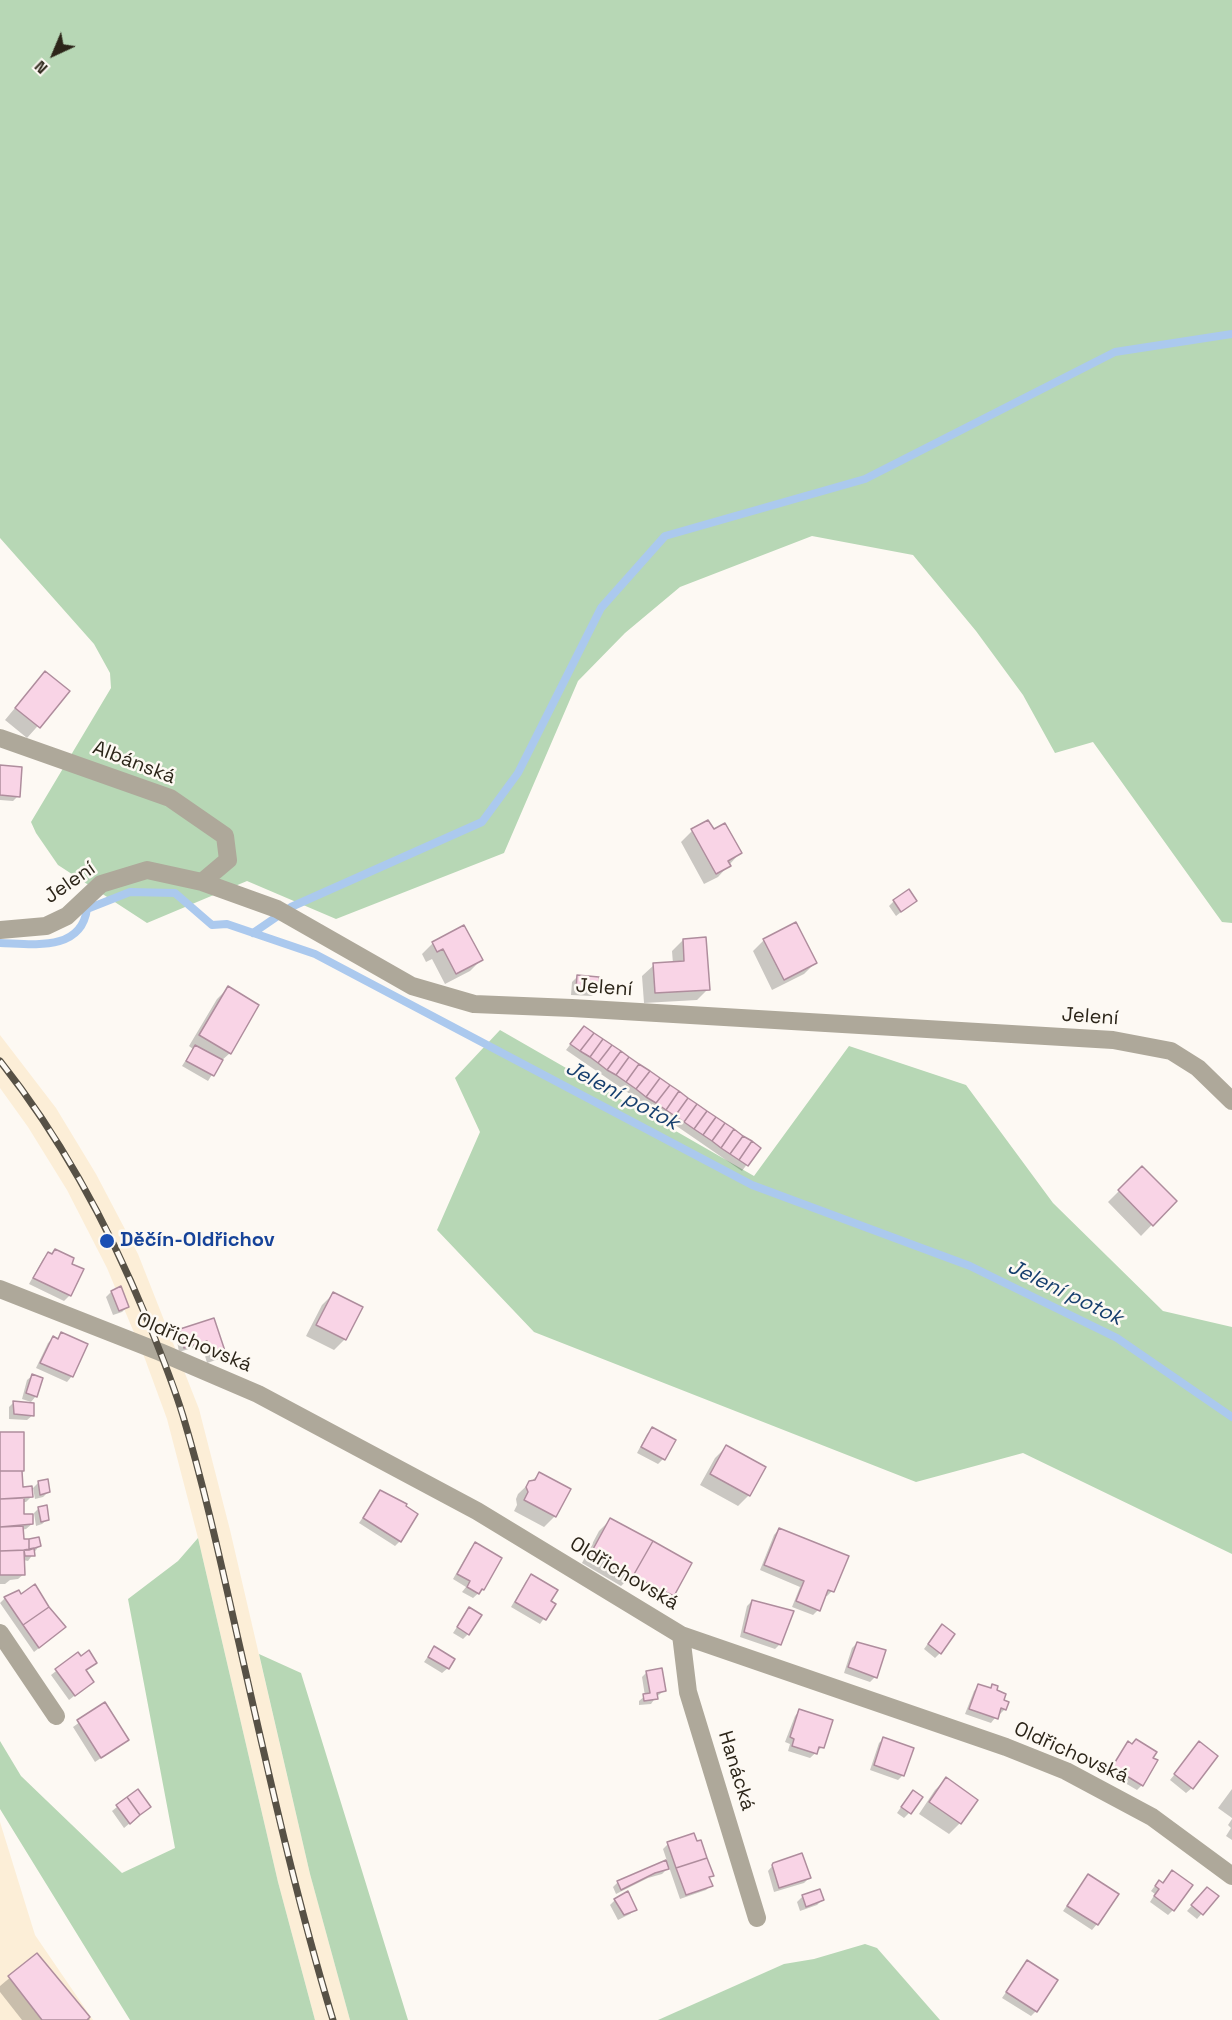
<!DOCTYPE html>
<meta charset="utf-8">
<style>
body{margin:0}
#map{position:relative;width:1232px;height:2020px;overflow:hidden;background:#fdf9f3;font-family:"Space Grotesk",sans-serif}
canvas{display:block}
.north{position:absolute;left:24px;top:24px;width:60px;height:60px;-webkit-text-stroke:4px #fdf9f3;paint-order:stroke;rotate:224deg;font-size:16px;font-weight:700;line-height:24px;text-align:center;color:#2c2519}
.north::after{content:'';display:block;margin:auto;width:21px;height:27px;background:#2c2519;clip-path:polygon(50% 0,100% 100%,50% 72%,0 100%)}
</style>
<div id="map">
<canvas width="1232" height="2020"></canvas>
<div class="north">N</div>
</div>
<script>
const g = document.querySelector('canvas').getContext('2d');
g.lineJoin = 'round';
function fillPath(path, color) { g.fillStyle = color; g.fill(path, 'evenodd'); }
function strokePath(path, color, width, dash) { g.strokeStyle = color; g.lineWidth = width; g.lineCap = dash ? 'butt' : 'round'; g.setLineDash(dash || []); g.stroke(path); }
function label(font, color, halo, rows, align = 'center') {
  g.font = font + ' "Space Grotesk",sans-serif'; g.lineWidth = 5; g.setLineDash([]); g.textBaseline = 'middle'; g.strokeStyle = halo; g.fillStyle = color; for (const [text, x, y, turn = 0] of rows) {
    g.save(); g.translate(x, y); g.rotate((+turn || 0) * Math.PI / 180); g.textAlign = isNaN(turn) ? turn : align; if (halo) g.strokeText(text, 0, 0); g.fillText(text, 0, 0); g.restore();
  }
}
fillPath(new Path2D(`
 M0,1035L56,1108L96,1174L138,1254L199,1409L230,1530L310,1874L350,2020H315L278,1882L198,1538L167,1419L145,1359L107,1268L67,1190L28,1127L0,1088Z
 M0,1822L35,1935L93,2020H0Z`), '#fceed7');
fillPath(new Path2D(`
 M0,0H1232V923L1222,922L1093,742L1055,753L1023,695L976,631L913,555L812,536L680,587L625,633L578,681L504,853L336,919L247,881L147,923L58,865L36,833L31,822L111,688L110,673L94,644L0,538Z
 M500,1030L754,1176L849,1046L966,1085L1053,1203L1163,1311L1232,1327V1554L1023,1453L916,1482L534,1332L437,1230L480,1132L455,1078Z
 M198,1538L278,1882L315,2020H130L0,1809V1741L21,1776L122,1873L175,1848L128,1599L178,1561Z
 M259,1654L301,1673L408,2020H350L310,1874Z
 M865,1944L877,1948L940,2020H658L784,1964L814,1959Z`), '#b7d7b5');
fillPath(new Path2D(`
 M34,685L68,692L27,738L5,720Z
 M0,766L18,796L13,801L0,800Z
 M708,822L713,831L740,853L718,877L704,884L681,842L692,831Z
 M894,901H915L896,916L889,906Z
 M683,940L708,989L697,1000L644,1003L642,976L654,965L673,964L672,951Z
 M764,940L815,963L804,974L772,990L753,951Z
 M433,943L481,960L470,971L445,984L432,959L426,962L422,954Z
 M577,977L597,991L592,996L571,995L572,982Z
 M228,988L230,1053L220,1062L208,1081L182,1066L193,1049L189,1046L217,999Z
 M579,1033L759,1148L742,1171L566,1050Z
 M1142,1168L1175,1201L1141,1236L1108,1202Z
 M55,1251L70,1264L82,1270L70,1295L64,1301L29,1284L43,1259L48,1253L51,1255Z
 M111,1292L127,1307L122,1312L113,1315L106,1297Z
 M333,1294L345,1339L334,1350L306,1336L322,1305Z
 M213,1320L224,1354L219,1359L207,1363L202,1345L179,1352L176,1336L181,1331Z
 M62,1334L72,1376L67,1382L36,1368L48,1343L53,1338L56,1339Z
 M33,1375L36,1396L31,1402L22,1399L27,1380Z
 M14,1402L33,1415L27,1420L9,1419V1407Z
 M652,1429L674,1440L663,1459L658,1464L637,1453L647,1434Z
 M0,1434L21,1489L31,1497L26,1502H22L23,1516L32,1524L26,1529L22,1530V1541L39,1546L28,1561L23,1560L24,1574L18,1579L10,1580L5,1584H0Z
 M726,1447L749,1495L738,1506L700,1485L715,1458Z
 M539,1474L555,1516L544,1527L514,1511L517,1505L516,1499L518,1494Z
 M39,1482L48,1492L43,1497L35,1499L33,1488Z
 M380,1492L403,1507L400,1541L395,1546L359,1523Z
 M39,1508L48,1519L42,1524L36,1526L34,1513Z
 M610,1520L673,1595L668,1600L627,1580L621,1586L582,1563L599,1531Z
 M779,1529L832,1591L827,1596L824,1595L818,1610L813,1615L792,1607L800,1587L760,1570L774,1535Z
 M475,1544L483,1589L473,1598L462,1592L466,1587L453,1579L470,1549Z
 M531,1576L549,1602L554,1604L540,1624L511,1607L526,1581Z
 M21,1596L55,1618L59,1632L34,1652L0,1603L5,1598Z
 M752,1601L780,1644L775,1649L740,1637L747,1606Z
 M469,1609L468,1634L463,1639L453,1633Z
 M937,1631L940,1653L935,1658L924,1649Z
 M857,1643L875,1677L870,1682L844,1673L852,1648Z
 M434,1648L448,1668L442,1673L424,1662Z
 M78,1654L81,1658L95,1662L85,1671L92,1682L69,1700L51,1675Z
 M647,1672L664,1691L656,1697L651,1704L639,1705V1701L645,1696L642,1677Z
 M979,1685L989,1689L992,1686L1003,1701L1005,1709L1000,1714H998L991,1723L965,1714L974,1691Z
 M105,1704L127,1740L95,1762L73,1727Z
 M800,1710L822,1747L810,1758L788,1751L790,1744L785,1742L795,1716Z
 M884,1738L903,1775L898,1780L870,1770L879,1743Z
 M1128,1743L1142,1785L1137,1790L1108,1773Z
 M1195,1749L1192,1788L1186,1793L1170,1780Z
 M946,1779L960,1823L949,1834L919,1814L935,1790Z
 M1232,1789V1818L1218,1808Z
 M137,1791L149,1807L124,1828L112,1811Z
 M908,1797L909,1813L904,1818L897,1813Z
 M1232,1819V1840L1226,1836L1231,1828L1228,1825Z
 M668,1844L712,1875L708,1879L711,1885L706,1890L680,1899L669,1867L662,1874L648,1878L616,1894L613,1887L618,1882L667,1861L663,1849Z
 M774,1864L809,1878L804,1883L774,1892L768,1871Z
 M1172,1872L1173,1910L1168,1915L1150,1902L1155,1894L1151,1891L1154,1887L1159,1882L1162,1884Z
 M1088,1876L1097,1924L1092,1930L1063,1911Z
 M1202,1894L1217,1896L1197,1919L1187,1911Z
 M803,1896L822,1900L817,1905L800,1911L797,1902Z
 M615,1900L635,1909L630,1914L618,1920L610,1905Z
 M37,1955L90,2020H22L0,1992V1986Z
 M1027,1962L1036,2011L1031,2016L1002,1998Z`), '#0003');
strokePath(new Path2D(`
 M253,933L291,907L482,822L518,773L601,608L665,536L865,479L1115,352L1232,334
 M0,943C33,944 81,952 87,909L130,892L175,893L212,925L227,924L315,954L752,1185L970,1266L1117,1338L1232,1417`), '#abc9ee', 8);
const building = new Path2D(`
 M45,671L70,691L40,728L15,708Z
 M0,765L22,767L20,797L0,795Z
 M708,820L714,829L725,823L742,853L728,861L731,866L716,874L691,829Z
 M909,889L917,901L901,912L893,900Z
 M796,922L817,963L784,980L763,939Z
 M464,925L483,960L456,974L443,949L437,952L432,942Z
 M706,937L710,990L655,993L653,963L684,961L683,939Z
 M577,975L599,977V992L576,990Z
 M228,986L259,1005L231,1054L199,1035Z
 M584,1026L594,1033L580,1051L570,1044Z
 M594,1033L603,1039L590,1057L580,1051Z
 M603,1039L612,1045L598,1063L590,1057Z
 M195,1045L223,1060L214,1076L186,1061Z
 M612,1045L621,1051L607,1070L598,1063Z
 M621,1051L629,1057L616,1075L607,1070Z
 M629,1057L639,1064L626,1082L616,1075Z
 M639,1064L650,1071L636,1089L626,1082Z
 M650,1071L660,1078L646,1097L636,1089Z
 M660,1078L670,1085L656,1103L646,1097Z
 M670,1085L679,1091L666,1110L656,1103Z
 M679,1091L688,1098L675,1116L666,1110Z
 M688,1098L697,1104L684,1122L675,1116Z
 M697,1104L707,1111L694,1129L684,1122Z
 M707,1111L716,1117L703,1135L694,1129Z
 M716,1117L725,1123L712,1141L703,1135Z
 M725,1123L734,1129L721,1148L712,1141Z
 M734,1129L743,1136L730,1154L721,1148Z
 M743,1136L752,1141L739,1160L730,1154Z
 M752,1141L761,1148L748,1166L739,1160Z
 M1142,1166L1177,1201L1153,1226L1118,1190Z
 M55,1249L74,1258L72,1264L84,1269L71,1296L33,1278L48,1252L52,1254Z
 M121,1286L129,1307L119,1311L111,1291Z
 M333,1292L363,1307L346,1340L316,1325Z
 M214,1318L226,1354L212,1359L207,1341L184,1348L180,1329Z
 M61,1332L88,1344L73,1377L40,1363L53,1336L58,1339Z
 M32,1374L43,1378L37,1397L26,1393Z
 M13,1401L34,1403V1416L14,1414Z
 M652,1427L676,1440L665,1460L641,1447Z
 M0,1432H24V1471H0Z
 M726,1445L766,1467L750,1496L710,1474Z
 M0,1471H22L23,1487L32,1486L33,1497L0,1499Z
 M539,1472L571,1489L556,1517L524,1500L528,1492L526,1487L529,1481L535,1480Z
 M48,1479L50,1492L40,1495L38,1481Z
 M380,1490L407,1504L406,1506L418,1514L401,1542L363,1518Z
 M24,1498V1514H33V1524L0,1527V1499Z
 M47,1505L49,1520L41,1522L38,1507Z
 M610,1518L653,1541L633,1576L592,1551Z
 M23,1526L24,1539H29V1550L0,1551V1527Z
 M779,1528L849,1556L834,1592L828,1590L820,1611L796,1601L804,1581L764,1565Z
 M39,1537L41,1546L29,1550V1539Z
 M653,1541L692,1563L674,1596L633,1576Z
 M475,1542L502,1558L484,1590L482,1589L479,1594L467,1587L470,1581L457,1574Z
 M34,1548L35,1556H25L24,1550Z
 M24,1550L25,1575H0V1551Z
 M531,1574L558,1590L551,1601L556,1604L546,1620L515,1602Z
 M35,1584L49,1607L23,1625L4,1597L19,1590L21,1594Z
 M752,1600L794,1611L781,1645L744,1632Z
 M49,1607L66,1627L39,1648L23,1625Z
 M469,1607L482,1615L469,1635L457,1627Z
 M942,1624L955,1634L941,1654L928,1644Z
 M857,1642L886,1650L877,1678L848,1667Z
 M434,1646L455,1659L449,1669L428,1657Z
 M89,1650L97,1663L86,1670L94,1682L75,1696L55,1669L78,1652L81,1656Z
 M662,1668L666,1691L657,1693L658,1699L644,1701L643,1694L650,1693L646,1671Z
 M978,1684L991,1688L992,1684L998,1686L997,1690L1006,1694L1004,1700L1009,1702L1006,1710L1001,1708L998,1719L969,1709Z
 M105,1702L129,1740L101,1758L77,1720Z
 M799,1709L833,1720L824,1748L819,1747L817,1754L792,1746L794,1739L790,1737Z
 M883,1737L914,1748L904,1776L874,1765Z
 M1136,1739L1157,1752L1153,1758L1158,1760L1143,1786L1112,1767L1128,1741L1132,1744Z
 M1199,1741L1218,1756L1193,1789L1174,1774Z
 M946,1777L978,1800L961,1824L929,1802Z
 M138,1789L151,1807L140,1815L127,1797Z
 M913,1790L923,1797L911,1814L901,1807Z
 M127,1797L140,1815L130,1824L116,1805Z
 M694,1833L697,1841L701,1840L707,1858L676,1868L667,1842Z
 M802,1853L811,1878L779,1888L772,1865L773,1863Z
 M707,1858L714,1876L709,1877L713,1886L686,1895L676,1868Z
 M666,1860L669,1869L655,1873L621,1890L617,1881Z
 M1172,1870L1193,1885L1174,1911L1154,1896L1159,1889L1155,1886L1159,1880L1163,1883Z
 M1088,1874L1119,1894L1098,1925L1067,1906Z
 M1207,1887L1219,1896L1203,1915L1191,1905Z
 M820,1889L824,1900L806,1907L802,1895Z
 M628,1891L637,1910L624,1915L614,1899Z
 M37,1953L90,2017L87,2020H42L8,1976Z
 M1027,1960L1058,1980L1037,2012L1006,1992Z`);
fillPath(building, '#f9d4e6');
strokePath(building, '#af8d9d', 1.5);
strokePath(new Path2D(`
 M0,738L170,798L225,836L228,860L202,882
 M0,930L46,926L67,916L101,884L147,870L202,882L277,909L412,986L474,1004L572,1008L1113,1040L1171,1051L1198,1068L1232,1101
 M0,1289L160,1352L258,1394L477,1511L681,1635L1006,1747L1066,1771L1152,1817L1232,1876
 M0,1633L56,1716
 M681,1635L688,1692L757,1918`), '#aea89a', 18);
const rail = new Path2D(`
 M0,1061C62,1139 109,1227 147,1319C160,1351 173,1383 183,1416C204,1486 220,1559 236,1630C266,1761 294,1892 333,2020`);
strokePath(rail, '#575146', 7);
strokePath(rail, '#fdf9f3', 4.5, [14]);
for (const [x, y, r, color] of [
 [107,1241,8,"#1a4fb4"]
]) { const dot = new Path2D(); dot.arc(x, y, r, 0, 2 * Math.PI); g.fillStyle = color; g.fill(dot); strokePath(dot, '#fdf9f3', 2); }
label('20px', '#2c2519', '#fdf9f3', [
 ["Albánská",134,763,21],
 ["Jelení",70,883,-35],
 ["Jelení",604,988,4],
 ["Jelení",1090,1017,4],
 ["Oldřichovská",194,1343,23],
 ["Oldřichovská",624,1574,31],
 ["Oldřichovská",1071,1753,24],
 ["Hanácká",736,1771,73]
]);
label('bold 20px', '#164399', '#fdf9f3', [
 ["Děčín-Oldřichov",120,1241]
], 'left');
label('italic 21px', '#173f6e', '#fdf9f3', [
 ["Jelení potok",622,1096,28],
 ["Jelení potok",1065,1293,26]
]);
</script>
